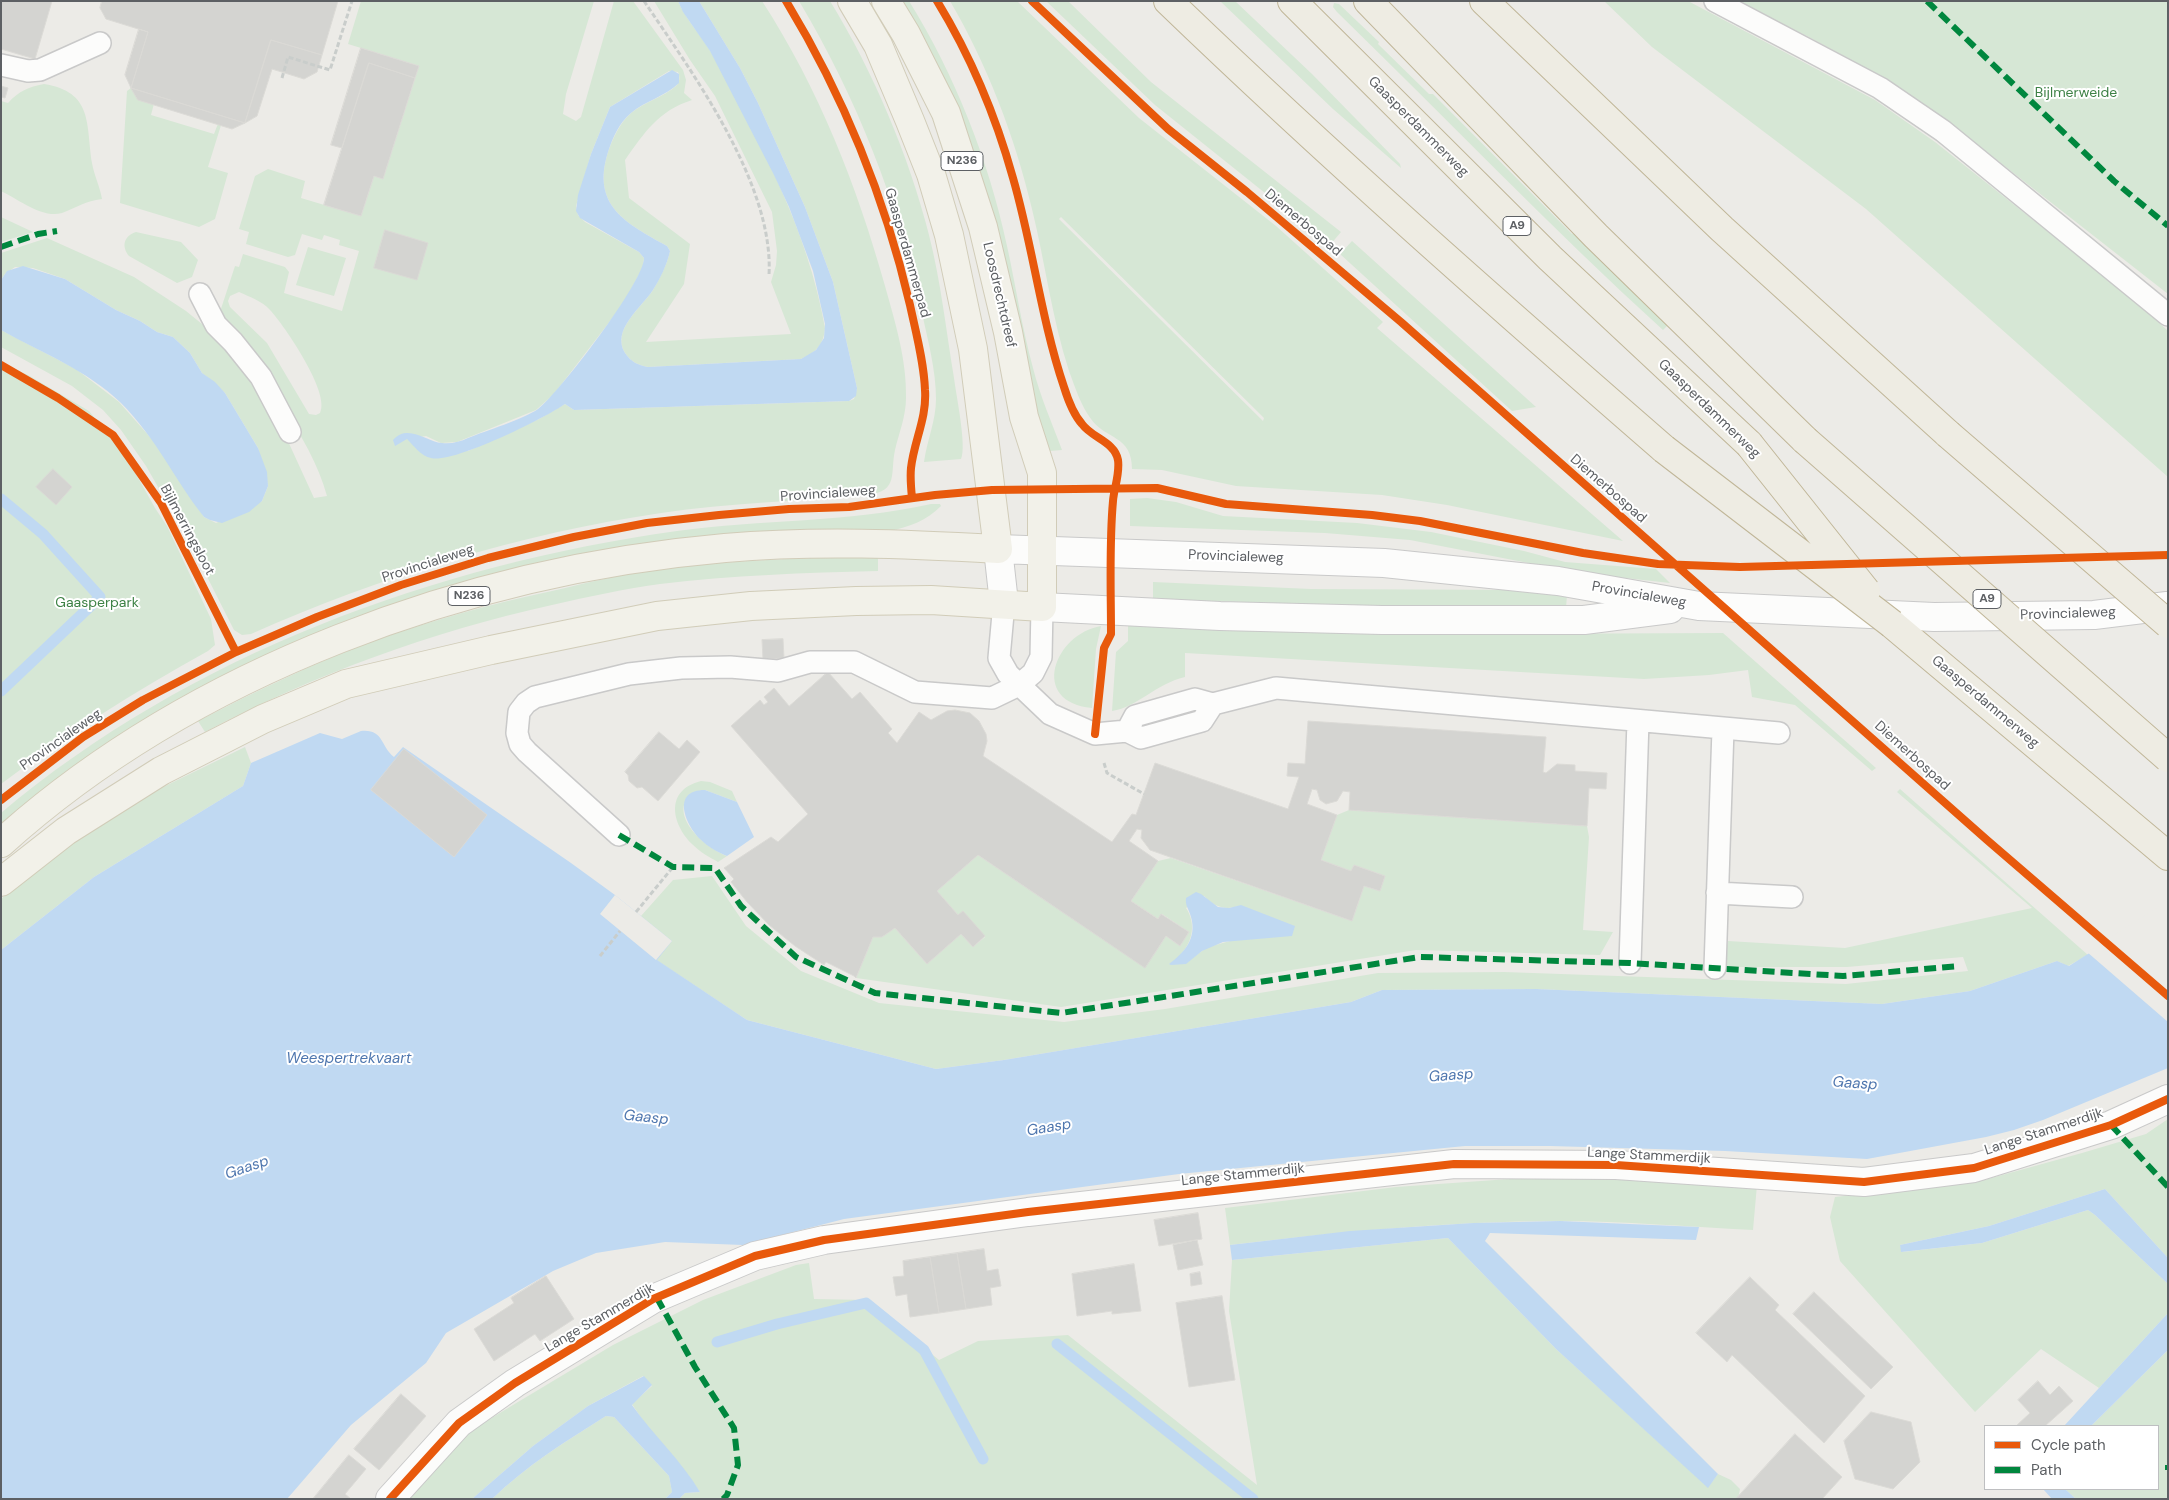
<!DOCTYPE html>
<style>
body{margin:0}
#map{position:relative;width:2169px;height:1500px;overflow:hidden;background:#ecebe7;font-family:"DM Sans",sans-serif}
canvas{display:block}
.frame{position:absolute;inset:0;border:2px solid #5d6064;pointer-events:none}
.legend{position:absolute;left:1984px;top:1425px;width:175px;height:65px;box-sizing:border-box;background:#fff;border:1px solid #bebfc1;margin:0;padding:6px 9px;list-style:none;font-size:15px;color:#5d6064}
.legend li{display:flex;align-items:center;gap:10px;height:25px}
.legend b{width:25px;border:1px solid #bebfc1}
</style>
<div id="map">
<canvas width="2169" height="1500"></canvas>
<div class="frame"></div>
<ul class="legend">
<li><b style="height:6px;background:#e8590c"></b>Cycle path</li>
<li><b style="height:6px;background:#00873e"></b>Path</li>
</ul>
</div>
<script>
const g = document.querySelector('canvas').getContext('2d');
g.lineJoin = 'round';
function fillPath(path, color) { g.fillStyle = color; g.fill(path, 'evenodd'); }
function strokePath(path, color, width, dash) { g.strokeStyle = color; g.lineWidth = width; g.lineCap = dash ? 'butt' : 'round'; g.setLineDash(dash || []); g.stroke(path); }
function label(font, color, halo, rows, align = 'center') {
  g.font = font + ' "DM Sans",sans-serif'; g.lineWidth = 4; g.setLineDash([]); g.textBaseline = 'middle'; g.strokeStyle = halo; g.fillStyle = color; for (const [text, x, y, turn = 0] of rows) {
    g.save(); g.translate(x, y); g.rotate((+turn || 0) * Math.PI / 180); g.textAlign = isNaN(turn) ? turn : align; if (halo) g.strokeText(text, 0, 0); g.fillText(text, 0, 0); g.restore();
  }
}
fillPath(new Path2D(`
 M361,1H594L566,94L563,114L576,121L581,117L614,1H633L683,70L686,80L684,93L692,100C658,111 645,132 625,160L629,198L690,244L684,284L646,342L791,334L771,282L776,265L777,251L772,212L715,96L690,60L654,1H678C686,20 701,35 711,52C759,139 808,230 825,328C824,344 816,353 801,359L648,367C638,365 631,362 625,353C611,330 641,308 653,290C660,278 667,265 670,251L667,246C626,223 591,206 608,152C613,138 619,124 631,113C644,102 664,97 676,86C680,82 680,77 678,72L669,71L610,107L591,154L576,206L578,215L585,222L639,252L644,258L643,267L624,303L554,394L536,410L457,442L441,443L426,436L407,439L468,451L539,419L565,404L574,410L849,401L854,399L857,388L833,282L805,207L758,103L740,68L699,1H762C819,89 857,186 885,286C895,322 907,360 906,398C906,416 899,433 895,450C890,473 899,491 868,495C799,501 729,503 661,513C519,534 382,576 251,634L242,635L234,630L189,541L146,466L121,430L103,410L72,386L1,347V330L76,369L119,402L158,446L204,517L216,523L262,501L268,486L258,448L225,393L202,373L190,353L173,337L157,332L140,321L116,310L65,279L33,268L15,267L5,274L1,280V253L47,238L134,277L186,311L213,333L234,354L281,426L314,498L327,496C311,435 255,370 218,318L235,266L239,267L243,254L285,267L289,272L284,293L342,311L359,251L339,245L340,240L324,235L322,240L302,234L295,255L288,257L246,244L249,232L239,229L255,176L268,169L305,181L301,198L361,216L374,176L383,179L419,66L348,44ZM239,292C250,297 262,301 270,310C284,325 331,393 320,413L316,415L309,414L267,343L230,307L228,301L230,296Z
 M799,1H830C873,71 909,156 929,235C941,282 946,330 954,378C956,395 967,446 961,459L924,462C927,440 936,421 936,399C936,370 928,341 922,313C898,203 857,98 799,1Z
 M901,1H909C955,75 989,161 1007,246C1016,287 1022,328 1033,368C1040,396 1052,423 1062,450L1050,451Z
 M950,1H1017L1139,118L1276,226L1383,322L1377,328L1623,541L1447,505L1382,495L1236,486L1162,470L1132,469C1132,435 1106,440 1091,419C1081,406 1075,387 1069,371C1052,319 1045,262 1032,209C1015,137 987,64 950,1ZM1061,217L1264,418L1263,421L1059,219Z
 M1046,1H1068L1151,82L1341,232L1330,245L1155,105Z
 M1220,1H1235L1312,74L1400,164L1401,168L1333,109Z
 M1604,1H1688L1875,100L1935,142L2138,303L2168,331V477L1866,209L1652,47Z
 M1735,1H2168V294L1947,121L1884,78L1807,36Z
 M1334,3L1339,4L1379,42L1378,44L1429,94H1433L1572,234L1574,233L1668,325L1663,330C1551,228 1446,118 1337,12L1333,7Z
 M44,84C93,92 86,123 92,163C94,175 100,187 102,199C85,201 78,207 62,213C43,219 18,199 1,191V101L8,103C19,91 28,87 44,84Z
 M131,88L156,96L151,115L214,134L219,121L222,122L208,167L228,173L215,219L199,227L120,203L127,91Z
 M1,217L33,232L1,242Z
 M136,232L181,242L198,260L192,277L177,283L129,256C121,246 124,236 136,232Z
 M1352,241L1536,407L1512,411L1340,254Z
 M308,247L346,258L334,296L296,285Z
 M1,363L28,375L89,411L127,458L155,508L167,526L211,619L215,645L208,651C135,691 68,734 1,784Z
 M1147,498L1176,502L1223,516L1357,523L1431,532L1524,551L1565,562L1656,569L1670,583L1580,573L1410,540L1325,533L1130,526V499Z
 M931,504H940L941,506C926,521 909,527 889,531L819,533L366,617L1,829V813C190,654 435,565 677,531C762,519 847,523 931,504Z
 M878,556V571C805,573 732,575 660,584C623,589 587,597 552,605C431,632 315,674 205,732L198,721C255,692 313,663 374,641C432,620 491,604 552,591C590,582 628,573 667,568C737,560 807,558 878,556Z
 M1153,582L1311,589L1522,590L1567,595L1566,608L1397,607L1153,599Z
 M1128,624L1495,634L1723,633L1876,768L1872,771L1795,705L1752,697L1748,670L1709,675L1644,679L1185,653V677C1155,684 1138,707 1112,711L1116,652L1128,641Z
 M1101,626L1096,649L1092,708C1029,702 1054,634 1101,626Z
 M245,747L251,763L243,786L94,877L1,950V899L51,857L159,789Z
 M701,781L710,782L732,791L737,802L705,790L692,793C666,815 706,848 727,856L718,862C709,857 700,852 692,844C671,823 665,790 701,781Z
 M1900,789L2088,955L2068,966L2057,961L1970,991L1882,1004L1536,989L1382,990L1351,1002L1004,1060L936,1069L747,1020L656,960L641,916L673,880L712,876L746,926L801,971L879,1003L1064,1022L1165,1009L1378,973L1504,972L1846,984L1968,971L1963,957L1847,967H1723L1728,941L1845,948L2032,908L1897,792Z
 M1349,810L1587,826L1589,837L1583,930L1613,932L1600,955L1416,950L1061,1007L856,978L873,937H882L895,928L927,964L961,934L973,947L985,937L958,915L937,891L978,855L1145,967L1166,936L1180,946L1189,932L1162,914L1158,919L1131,901L1158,861L1171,858L1352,921L1364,886L1380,891L1385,876L1354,865L1351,871L1321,860L1337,815ZM1204,896C1213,906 1225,911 1238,906L1230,941L1208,947L1190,959L1181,954C1193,941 1196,923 1186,908Z
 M2168,1119V1258L2105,1189L1989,1226L1900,1245L1902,1252L1982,1243L2088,1210L2095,1215L2168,1284V1313L2099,1388L2041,1349L1975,1412L1840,1261L1830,1217L1835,1197L1984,1180L2082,1153L2146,1134Z
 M1580,1174L1757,1185L1753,1230C1689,1227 1624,1221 1559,1221C1449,1221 1339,1232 1230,1245L1225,1208L1396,1187Z
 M1448,1238L1556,1349L1708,1487L1718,1474L1731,1480L1740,1489L1738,1499H679L685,1493L700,1492L647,1427L632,1404L652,1386L643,1376L588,1406L533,1446L472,1499H409L452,1442L513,1405L613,1345L703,1300L796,1265L809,1263L814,1299L866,1300L939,1360L978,1341L1068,1335L1257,1485L1229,1311L1232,1260Z
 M2168,1350V1499H2076L2065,1489H2158V1426H2091Z
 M606,1416L614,1417L669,1476L672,1492L665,1499H492C526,1466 566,1441 606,1416Z`), '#d6e7d5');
fillPath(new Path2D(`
 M678,1H699L740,68L758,103L805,207L833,282L857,388L856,396L849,401L574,410L565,404C545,418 453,464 431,458C421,456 414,446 407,439L395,446L393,440C408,423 427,442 442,443C451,444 460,442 468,438C485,431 524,419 538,409C559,393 644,282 644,258L639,252L580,218L576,211L578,195L591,154L610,107L672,70L679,74V83C666,96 645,101 631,113C619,123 613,137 608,152C591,206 626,223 667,246L670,251C667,265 660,279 653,290C641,308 611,330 625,353C631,362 638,365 648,367L801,359L816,350L824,338L825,324L813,271L789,207L774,175L710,51L683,12Z
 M23,266L65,279L116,310L140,321L157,332L173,337L190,353L202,373L215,382L225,393L258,448L267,472L268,486L262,501L249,512L222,523L210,520L204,517C174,479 157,439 121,403C87,370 42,353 1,330V280L7,271Z
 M361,731C384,729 380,746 394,757L403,747L571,863L615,895L672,941L657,960L747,1020L936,1069L1004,1060L1351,1002L1382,990L1536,989L1882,1004L1970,991L2057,961L2069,966L2168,903V1068L2043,1120L2014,1130L1986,1137L1867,1159L1725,1151L1550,1146H1465L1179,1174L844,1219L743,1245L665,1242L596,1253L553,1271L446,1333L426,1363L351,1425L287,1499H1V950L94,877L243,786L251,763L320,733L342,739Z
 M705,790L737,802L754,837L727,856C717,852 708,847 700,839C685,824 671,790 705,790Z
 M1196,892L1201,894L1218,907L1229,908L1241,905L1295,926L1292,936L1223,942L1202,951L1186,964L1171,965L1169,964C1185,952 1197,938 1191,917C1189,909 1185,906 1186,898Z
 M2105,1189L2168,1258V1284L2095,1215L2088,1210L1982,1243L1901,1252L1900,1245L1989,1226Z
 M1560,1221L1699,1227L1696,1240L1490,1233L1485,1241L1718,1474L1708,1488L1556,1349L1448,1238L1232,1260L1230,1245L1350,1231L1473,1223Z
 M2168,1313V1350L2091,1426H2064Z
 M644,1376L652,1385L632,1405C653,1435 681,1460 700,1492L685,1493L679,1499H665L672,1492L669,1476L614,1417L606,1416C566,1441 526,1466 492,1499H472L533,1446L588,1406Z
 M2043,1489H2065L2076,1499H2052Z`), '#c0d9f2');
fillPath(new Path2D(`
 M615,895L672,941L656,960L600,914Z
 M2168,901V1022L2087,952Z`), '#ecebe7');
strokePath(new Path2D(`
 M1,499L43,534L100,597L1,691
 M717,1342L777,1324L866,1303L924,1350L983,1459
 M1057,1344L1253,1499`), '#c0d9f2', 11);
const building = new Path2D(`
 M1,1H52L35,59L1,49Z
 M102,1H338L322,55L271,40L245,123L131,88L148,32L106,19L100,8Z
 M139,29L148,32L131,88L125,75Z
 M271,40L322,55L317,72L304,79L272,69L257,116L245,123Z
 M361,48L419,66L415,78L369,63L342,148L331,145Z
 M369,63L415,78L383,179L374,176L361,216L324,205Z
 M1,86L8,88L5,98L1,97Z
 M131,88L245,123L232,129L138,100Z
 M385,230L428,243L417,280L374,268Z
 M53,469L72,487L56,505L36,487Z
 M783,639L784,658L763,659L762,640Z
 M828,672L852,699L860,692L892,729L888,733L897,743L919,712L931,720L947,711L955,710L970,713L979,721L986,734L987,741L983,756L1112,842L1132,814L1136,815L1155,763L1288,809L1299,777L1287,776L1288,763L1305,764L1308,721L1546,737L1543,772L1546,773L1557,764L1575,765V771L1607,773L1606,789L1589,788L1587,826L1349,810L1350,792L1343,791L1337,801L1326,804L1320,800L1317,790L1312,789L1307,804L1337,815L1321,860L1351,871L1354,865L1385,876L1380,891L1364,886L1352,921L1150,850L1141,838L1142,830L1137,829L1129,841L1158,861L1131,901L1158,919L1161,914L1189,932L1180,946L1166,936L1145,968L978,855L937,891L958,915L963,911L985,936L973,947L961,934L927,964L895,928L882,937H873L856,978L854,976L826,962L824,965L795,946L769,925L747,902L731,882L734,879L724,868L771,837L778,842L808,814L731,726L760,700L764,705L768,702L764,697L774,688L789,706Z
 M659,732L679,749L687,740L700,752L658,801L642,787L637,788L629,781L628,775L625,772Z
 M404,749L487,815L454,857L371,790Z
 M1198,1213L1202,1239L1159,1246L1154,1220Z
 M1197,1240L1203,1265L1178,1270L1173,1245Z
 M984,1249L987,1271L998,1269L1001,1286L990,1288L992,1305L966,1309L957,1253Z
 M957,1253L966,1309L939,1313L930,1257Z
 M930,1257L939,1313L910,1317L907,1294L896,1296L893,1277L904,1276L903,1261Z
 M1134,1264L1141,1311L1112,1314V1311L1077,1316L1072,1274Z
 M1200,1272L1202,1284L1191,1286L1190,1274Z
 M546,1276L574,1319L540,1341L535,1334L494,1361L474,1329L514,1303L511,1298Z
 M1750,1277L1779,1305L1775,1310L1865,1396L1824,1443L1732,1355L1727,1362L1696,1333Z
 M1814,1292L1893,1367L1871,1389L1793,1314Z
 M1222,1296L1235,1380L1189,1387L1176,1303Z
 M2038,1381L2050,1395L2059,1386L2073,1401L2045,1426H2016L2030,1413L2018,1400Z
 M401,1394L426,1416L379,1470L354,1449Z
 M1871,1412L1911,1422L1920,1462L1893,1489L1855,1479L1844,1441Z
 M1795,1434L1842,1477L1822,1499H1736Z
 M349,1455L366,1469L345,1494L351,1499H313Z`);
fillPath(building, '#d4d4d1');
strokePath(building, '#dbdad6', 1);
const service = new Path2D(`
 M1715,1L1880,88L1943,131L2168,315
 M1,65L28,71L40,70L100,43
 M200,294L216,325L233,342L261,377L290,432
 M1004,603L999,658L1008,674L1050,714L1095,734L1127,731L1141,738L1202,721L1213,704
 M1127,731L1135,716L1195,699L1213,704L1276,688L1779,733
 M619,835L527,752L520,744L517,733L519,712L526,703L535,697L629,674L681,668L730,667L778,671L810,662H854L915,692L992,698L1019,685L1033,673L1041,657L1042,607
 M1717,893L1792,897
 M1630,963L1638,721
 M1715,968L1723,729`);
const minor = new Path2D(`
 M390,1499L459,1423L515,1383L653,1299L755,1256L824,1240L1028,1212L1454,1164L1616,1165L1864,1182L1974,1168L2111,1125L2168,1099`);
const tertiary = new Path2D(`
 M1004,603L998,549L1384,563L1558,581L1699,606L1934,617L2094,615L2167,606
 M1042,607L1220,616L1382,620H1584L1670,609`);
const primary = new Path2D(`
 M1,843C193,670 469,570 725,548C816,540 907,544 998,549L973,349L949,235L931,174L910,121L878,45L852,1
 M1,882L66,831L161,771L263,719L346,684L491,650L657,616L751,606L856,601L931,600L1042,607V473L1024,417L1008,332L983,227L946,113L906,34L886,1`);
const motorway = new Path2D(`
 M1168,1C1329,156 1496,303 1664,449
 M1292,1L1550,258L1749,444
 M1368,1L1596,236L1805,440
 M1484,1L1722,229L1948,434
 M1892,624L2168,856`);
strokePath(service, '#c9c9c9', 24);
strokePath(minor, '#c9c9c9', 30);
strokePath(tertiary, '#c9c9c9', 30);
strokePath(primary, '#d1ccb8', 30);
strokePath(motorway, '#c0b698', 30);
strokePath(new Path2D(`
 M644,1C693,74 774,184 769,275
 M282,78L288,57L330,70L352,1
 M1104,763L1107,773L1144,794
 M636,912L673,867
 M600,956L620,931`), '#c9cdcb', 3, [5, 2.5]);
strokePath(service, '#fcfcfb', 21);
strokePath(minor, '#fcfcfb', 28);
strokePath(tertiary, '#fcfcfb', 28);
strokePath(primary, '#f2f1e9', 28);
strokePath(motorway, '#eeece3', 28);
const motorwayBridge = new Path2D(`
 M1948,434L2168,624
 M1805,440L2168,758
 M1749,444L1866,591
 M1664,449L1892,624`);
strokePath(motorwayBridge, '#c0b698', 30, []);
strokePath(motorwayBridge, '#eeece3', 28);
strokePath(new Path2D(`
 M1927,1L2114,181L2168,226
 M1,247L38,234L57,231
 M619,835L673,867L715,868L741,906L796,957L875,993L1061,1013L1420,957L1630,963L1843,976L1960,966
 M2111,1125L2168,1187
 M657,1298L695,1367L734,1428L738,1465L727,1495L723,1499
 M2168,1465V1470`), '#00873e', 6, [12, 6]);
strokePath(new Path2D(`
 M786,1C843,95 885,198 910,305C916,333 924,362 925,390C927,418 914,441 911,468C910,478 911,488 912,498
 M937,1C970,55 996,117 1013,178C1033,247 1041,319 1064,387C1068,400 1073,414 1082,424C1092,438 1115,442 1118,460C1120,474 1114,488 1113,501C1109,545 1111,590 1111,634L1104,648L1095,734
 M1032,1L1168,129L1247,192L1401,322L1987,840L2168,996
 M1,365L58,398L113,435L161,503L236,652
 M1,800L83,737L143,700L236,652L317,617L401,585L488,558L574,537L647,523L719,515L789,509L849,507L935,495L992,490L1157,488L1226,504L1372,515L1420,521L1583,553L1658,564L1740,567L2168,555
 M390,1499L459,1423L515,1383L653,1299L755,1256L824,1240L1028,1212L1454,1164L1616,1165L1864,1182L1974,1168L2111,1125L2168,1099`), '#e8590c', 8);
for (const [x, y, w] of [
 [962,161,42],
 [1517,226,28],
 [469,596,42],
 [1987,599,28]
]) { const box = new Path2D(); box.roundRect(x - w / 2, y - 9.5, w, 19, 4); g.fillStyle = '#fff'; g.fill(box); strokePath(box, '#5d6064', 1); }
label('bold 12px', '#5d6064', null, [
 ["N236",962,161],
 ["A9",1517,226],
 ["N236",469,596],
 ["A9",1987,599]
]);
label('14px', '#3e8246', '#fff', [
 ["Bijlmerweide",2076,93],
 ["Gaasperpark",97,603]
]);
label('14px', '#5d6064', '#fff', [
 ["Gaasperdammerweg",1418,127,45],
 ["Diemerbospad",1303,223,40],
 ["Gaasperdammerpad",907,253,74],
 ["Loosdrechtdreef",999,295,77],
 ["Gaasperdammerweg",1709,409,44],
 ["Diemerbospad",1608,489,41],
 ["Provincialeweg",828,494,-4],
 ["Bijlmerringsloot",187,530,62],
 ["Provincialeweg",1236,557,2],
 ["Provincialeweg",428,564,-18],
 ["Provincialeweg",1639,595,10],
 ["Provincialeweg",2068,614,-2],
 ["Gaasperdammerweg",1985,702,40],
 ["Provincialeweg",61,740,-35],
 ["Diemerbospad",1912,756,42],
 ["Lange Stammerdijk",2044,1132,-18],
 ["Lange Stammerdijk",1649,1156,3],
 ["Lange Stammerdijk",1243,1175,-6],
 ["Lange Stammerdijk",600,1318,-30]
]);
label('italic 15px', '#4f77af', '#fff', [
 ["Weespertrekvaart",349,1059],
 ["Gaasp",1451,1076,-4],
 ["Gaasp",1855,1084,4],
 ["Gaasp",646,1118,6],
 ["Gaasp",1049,1128,-9],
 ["Gaasp",247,1168,-19]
]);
</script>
